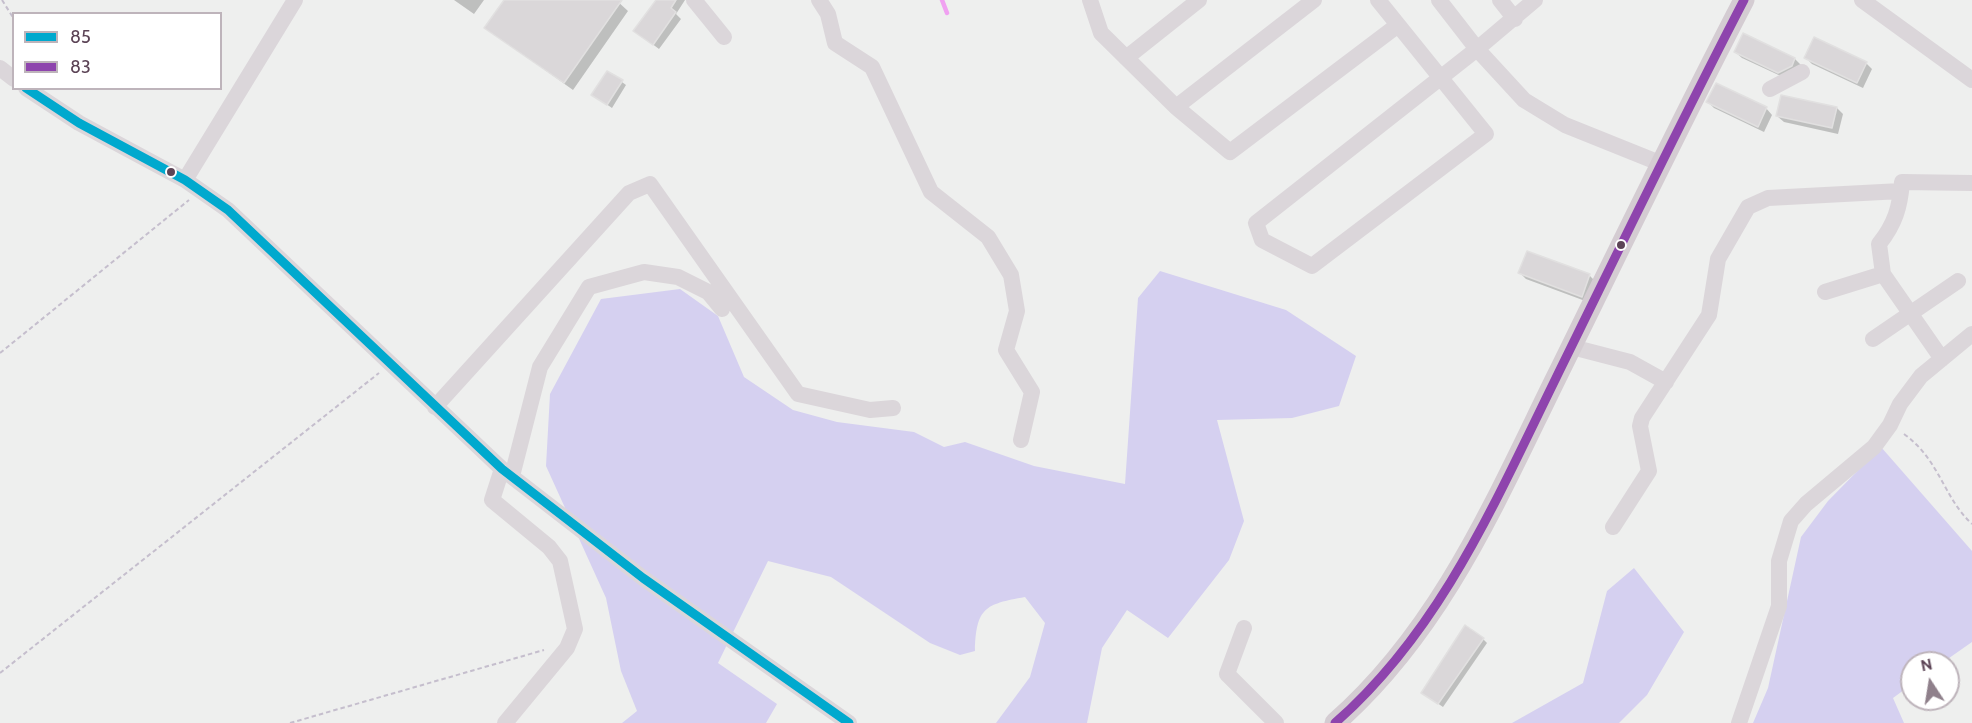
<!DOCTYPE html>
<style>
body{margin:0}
#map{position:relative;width:1972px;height:723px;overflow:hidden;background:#eeefee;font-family:Cabin,sans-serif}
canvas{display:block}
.legend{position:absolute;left:12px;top:12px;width:210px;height:78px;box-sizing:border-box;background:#fff;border:2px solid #beb4bb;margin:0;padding:8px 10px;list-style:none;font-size:18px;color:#5c4456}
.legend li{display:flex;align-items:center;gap:12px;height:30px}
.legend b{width:30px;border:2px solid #beb4bb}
.north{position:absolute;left:1900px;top:651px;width:60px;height:60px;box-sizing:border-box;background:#fff;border:2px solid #beb4bb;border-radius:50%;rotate:348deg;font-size:16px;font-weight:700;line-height:24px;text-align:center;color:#5c4456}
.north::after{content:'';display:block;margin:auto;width:21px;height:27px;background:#8f808b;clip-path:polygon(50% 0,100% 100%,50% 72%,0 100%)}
</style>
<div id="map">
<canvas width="1972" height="723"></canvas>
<ul class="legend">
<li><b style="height:8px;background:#00a9ce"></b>85</li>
<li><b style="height:8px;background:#8e44ad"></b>83</li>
</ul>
<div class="north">N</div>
</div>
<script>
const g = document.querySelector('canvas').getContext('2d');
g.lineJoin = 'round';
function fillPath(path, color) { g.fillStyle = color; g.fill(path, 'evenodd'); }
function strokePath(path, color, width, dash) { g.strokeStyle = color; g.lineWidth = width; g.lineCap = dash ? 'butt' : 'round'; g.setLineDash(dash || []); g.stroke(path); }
fillPath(new Path2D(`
 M1160,271L1286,310L1356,356L1339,406L1292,418L1217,420L1244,521L1229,560L1168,638L1127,610L1102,648L1087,723H996L1030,677L1045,623L1025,597C985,604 976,608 975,651L960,655L930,643L831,577L768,561L718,663L777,704L766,723H622L637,711L621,671L606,598L546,466L550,394L601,299L680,289L718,316L744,377L793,410L837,422L914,432L944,447L965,442L1034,466L1125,484L1138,298Z
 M1881,447L1972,551V642L1942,663H1912V684L1893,698L1904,723H1753L1768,688L1801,537L1828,501Z
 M1634,568L1684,632L1647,695L1619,723H1512L1583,683L1607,591Z`), '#d5d0f0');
fillPath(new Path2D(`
 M454,0H484L474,14Z
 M506,0H616L628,11L573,90L486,28Z
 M657,0H685L676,14L681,19L659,49L635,31Z
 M1735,52L1795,59L1801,65L1785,78L1742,58Z
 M1806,58L1866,63L1872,69L1863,88L1812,64Z
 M622,82L626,85L612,108L593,95Z
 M1708,102L1766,108L1772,115L1764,132L1714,108Z
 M1837,108L1843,114L1838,134L1784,122L1777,116Z
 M1528,253L1590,276L1596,282L1588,302L1526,279L1520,273Z
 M1483,639L1487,643L1443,707L1427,696Z`), '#0003');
strokePath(new Path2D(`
 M942,0L947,13`), '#f0a1f1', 4.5);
const building = new Path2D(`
 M504,0H622L564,83L484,28Z
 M656,0H676L671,8L676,12L653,45L633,31Z
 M1743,33L1795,58L1792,66L1778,73L1734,52Z
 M1814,37L1867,62L1857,83L1804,58Z
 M607,71L623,80L607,105L591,95Z
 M1716,83L1767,107L1758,127L1706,102Z
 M1781,95L1837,107L1832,128L1776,116Z
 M1527,251L1590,274L1582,297L1518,273Z
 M1465,625L1484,638L1438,704L1421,693Z`);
fillPath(building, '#dad7d9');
strokePath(building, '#e1e0e0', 1.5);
strokePath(new Path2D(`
 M2,0L14,19
 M0,353L189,200
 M1904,434C1940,460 1943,497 1972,524
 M0,673L379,373
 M290,723L544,650`), '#c5becd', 2, [4.5, 3]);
strokePath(new Path2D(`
 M694,0L724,37
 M819,0L828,14L835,43L872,67L931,192L988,237L1011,275L1017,311L1006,350L1032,392L1021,440
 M1090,0L1101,33L1176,107L1230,152L1398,25
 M1378,0L1486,134L1312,266L1262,240L1256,223L1477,49L1535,0
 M1439,0L1477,49L1524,100L1565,125L1662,164
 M1500,0L1515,19
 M1862,0L1972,80
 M1126,58L1199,0
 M0,68L14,79
 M26,88L79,123L185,180L228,210L502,469L643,578L849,723
 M1770,89L1802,72
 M1176,107L1314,0
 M185,180L295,0
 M1825,292L1883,274
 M1873,339L1958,281
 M1572,347L1630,362L1666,382
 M1942,359L1883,274L1879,244C1895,224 1900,207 1902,182L1972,183
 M435,407L629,193L650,184L798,394L870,410L893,408
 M502,469L492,500L549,547L560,561L575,629L567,648L505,723
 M512,476L540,367L589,287L644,272L678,277L708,292L722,309
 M1613,527L1649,471L1640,426L1642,418L1709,315L1718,259L1748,207L1768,198L1901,191
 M1244,628L1227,674L1276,723
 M1739,723L1779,606V561L1791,521L1806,504L1874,447L1890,425L1900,404L1921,376L1972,334`), '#dbd6da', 16);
strokePath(new Path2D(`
 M1335,723C1441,630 1495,502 1556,378C1618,252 1679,125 1744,0`), '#d4ccd2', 21);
strokePath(new Path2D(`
 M26,88L79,123L185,180L228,210L502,469L643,578L849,723`), '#00a9ce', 9);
strokePath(new Path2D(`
 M1335,723C1441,630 1495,502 1556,378C1618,252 1679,125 1744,0`), '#8e44ad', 9);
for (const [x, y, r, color] of [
 [171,172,5,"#5c4456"],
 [1621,245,5,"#5c4456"]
]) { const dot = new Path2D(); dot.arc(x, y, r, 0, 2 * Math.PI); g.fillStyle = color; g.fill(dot); strokePath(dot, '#fff', 2); }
</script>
